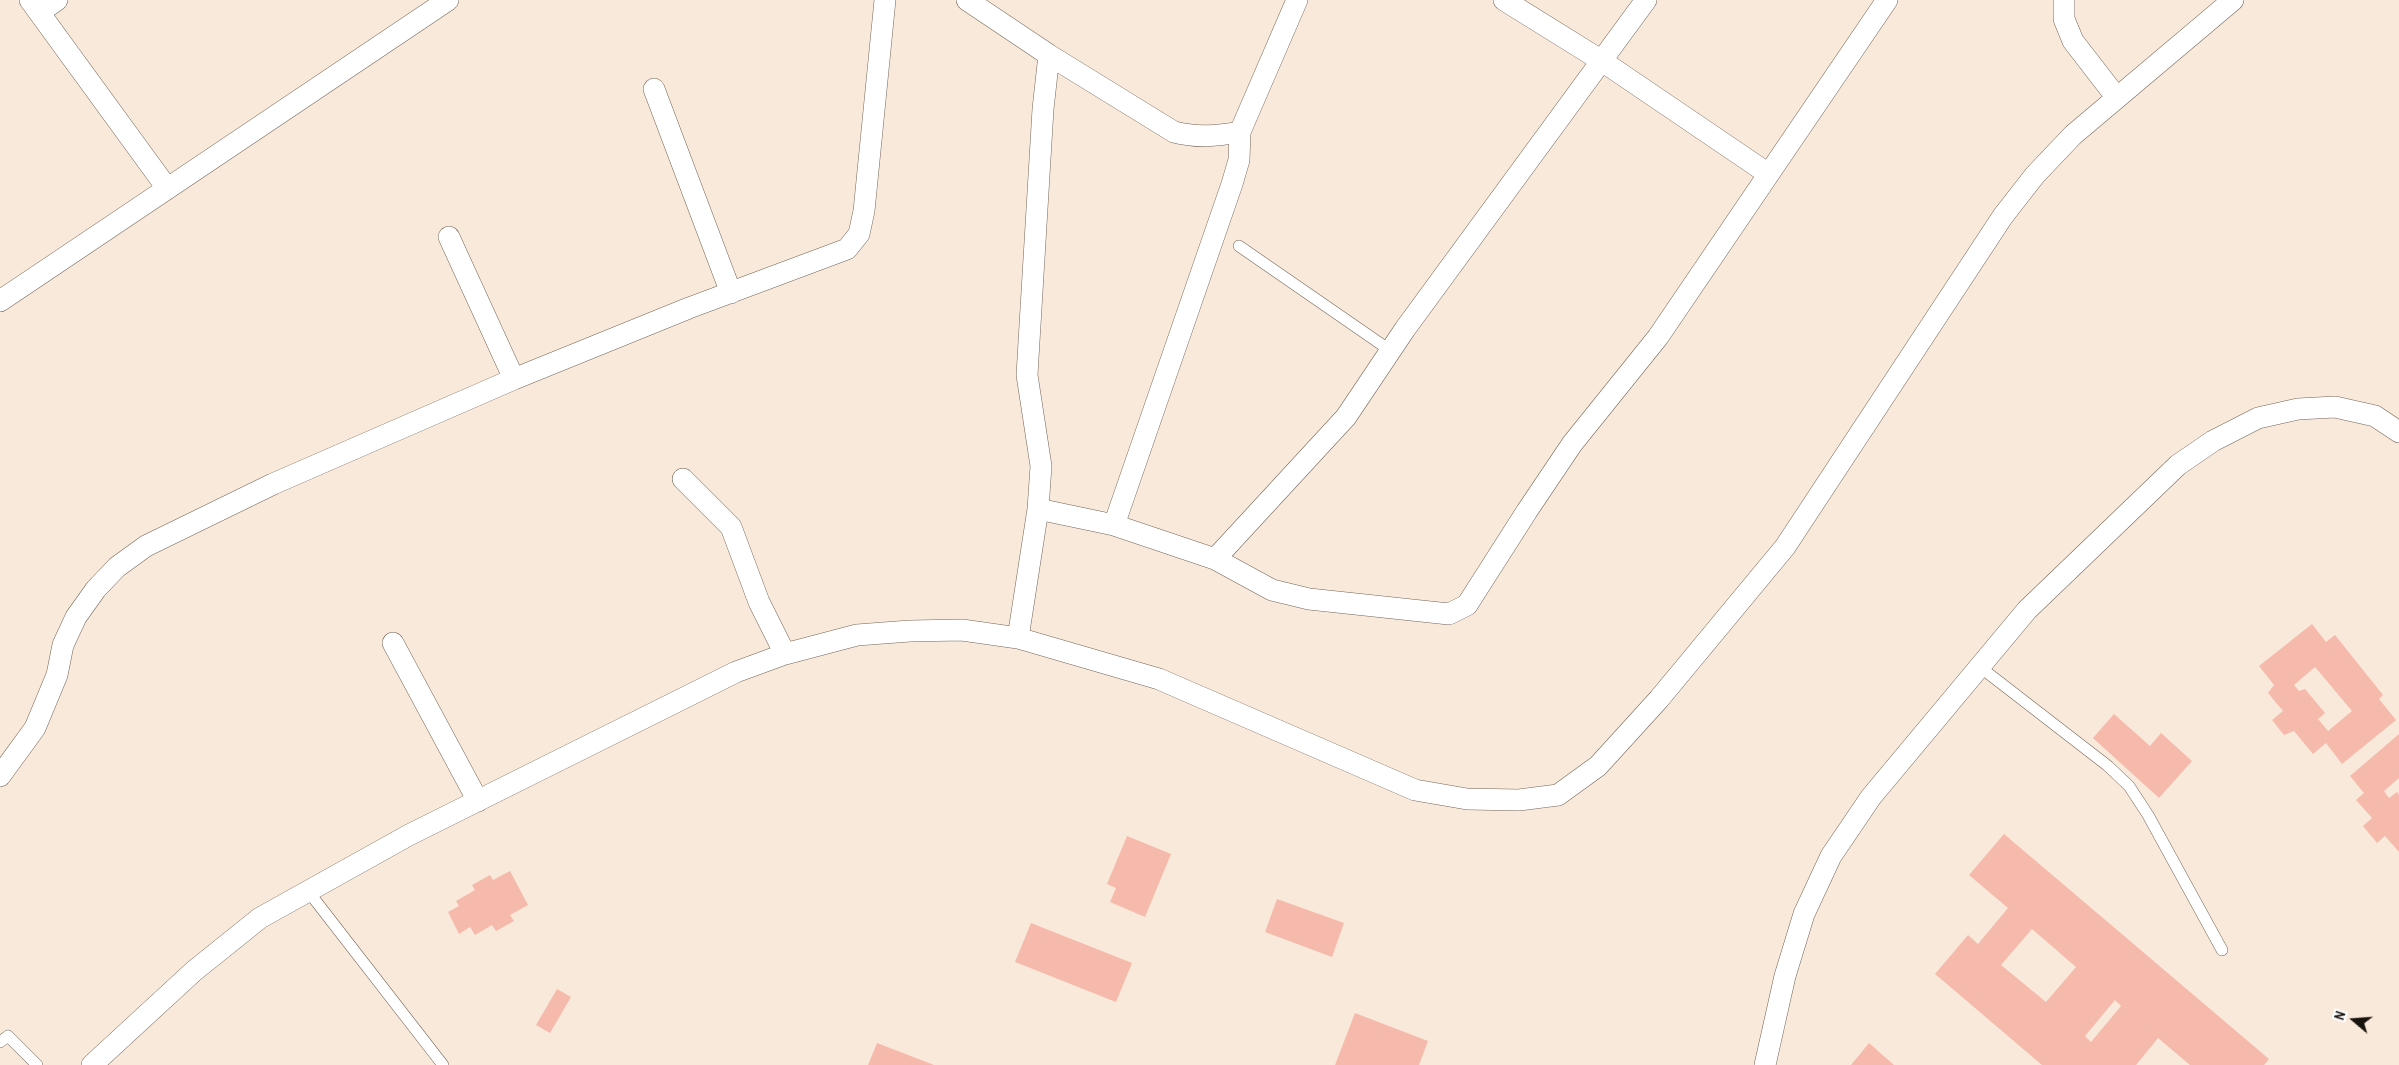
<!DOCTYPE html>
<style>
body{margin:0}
#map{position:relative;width:2399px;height:1065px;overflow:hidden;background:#f9e9da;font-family:"Archivo Narrow",sans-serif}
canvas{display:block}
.north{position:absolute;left:2329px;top:995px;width:50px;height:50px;-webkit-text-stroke:4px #fff;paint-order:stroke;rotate:288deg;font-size:14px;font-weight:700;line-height:20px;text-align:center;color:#18120d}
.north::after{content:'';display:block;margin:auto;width:18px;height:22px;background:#18120d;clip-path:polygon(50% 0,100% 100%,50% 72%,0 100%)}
</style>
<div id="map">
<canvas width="2399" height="1065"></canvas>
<div class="north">N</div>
</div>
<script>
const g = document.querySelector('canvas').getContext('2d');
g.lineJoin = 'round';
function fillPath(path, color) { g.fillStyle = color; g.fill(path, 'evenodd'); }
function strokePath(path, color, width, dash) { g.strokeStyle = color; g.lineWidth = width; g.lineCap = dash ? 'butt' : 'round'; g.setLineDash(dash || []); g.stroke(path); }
fillPath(new Path2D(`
 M2312,624L2326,642L2335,635L2383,695L2379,699L2396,720L2342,764L2326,743L2313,754L2294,731L2284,735L2272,720L2283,711L2268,693L2274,685L2259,666ZM2315,667L2352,711L2328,731L2318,719L2325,713L2305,689L2299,691L2294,685Z
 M2114,714L2150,746L2161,733L2192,761L2159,798L2093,738Z
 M2399,734V778L2384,791L2389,798L2397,792L2399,795V852L2385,836L2377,843L2363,826L2372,818L2356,800L2364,793L2350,776Z
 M2004,834L2269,1059L2264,1065H2190L2158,1038L2136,1065H2042L1935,974L1968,935L1978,944L2008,908L1969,875ZM2032,929L2076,967L2046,1002L2001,965ZM2115,1000L2121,1006L2091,1042L2085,1036Z
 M1127,836L1171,854L1145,917L1110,902L1116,888L1107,884Z
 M510,871L528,905L510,915L514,921L496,931L492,925L475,935L470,927L459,934L448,912L459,906L456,901L475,890L472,885L490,875L493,880Z
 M1277,899L1344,923L1332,957L1265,932Z
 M1031,923L1132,963L1116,1002L1015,962Z
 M557,989L571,997L550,1033L536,1025Z
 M1355,1013L1428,1041L1419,1065H1335Z
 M877,1043L934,1065H868Z
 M1869,1043L1894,1065H1851Z`), '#f5baab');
const service = new Path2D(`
 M1239,246L1391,351
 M1980,667L2108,766L2129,786L2148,815L2222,950
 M308,891L443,1065
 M0,1042L8,1036L37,1065`);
const minor = new Path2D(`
 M30,0L167,188
 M967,0L1049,55L1174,132C1197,138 1217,136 1240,132
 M1504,0L1602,61L1767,173
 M2064,0V19L2073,41L2117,98
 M40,12L57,0
 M654,89L731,293
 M449,237L514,379
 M0,301L448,0
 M683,479L731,527L759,602L785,654
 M1038,509L1114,525L1215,559L1272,590L1309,599L1449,614L1467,605L1527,511L1572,444L1658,337L1887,0
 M1114,525L1232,184L1239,160L1240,132L1297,0
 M1215,559L1346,417L1405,329L1646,0
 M1018,638L1038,509L1041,466L1027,375L1043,109L1049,55
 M393,643L478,801
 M0,776L35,728L57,675L63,645L76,617L96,589L117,567L146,546L273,484L514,379L689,308L847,249L859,234L864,211L885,0
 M92,1065L194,971L260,918L409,835L736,672L785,654L857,635L910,631L962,630L1018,638L1159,679L1415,790L1467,799L1519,800L1558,795L1598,766L1659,699L1785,547L2003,216L2035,175L2073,135L2233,0
 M1765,1065L1785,976L1804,914L1831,856L1871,797L2027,610L2178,465L2213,441L2258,418L2298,409L2335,407L2375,416L2399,432`);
strokePath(service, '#736558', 12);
strokePath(minor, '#736558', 22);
strokePath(service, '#fff', 11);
strokePath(minor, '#fff', 21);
</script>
